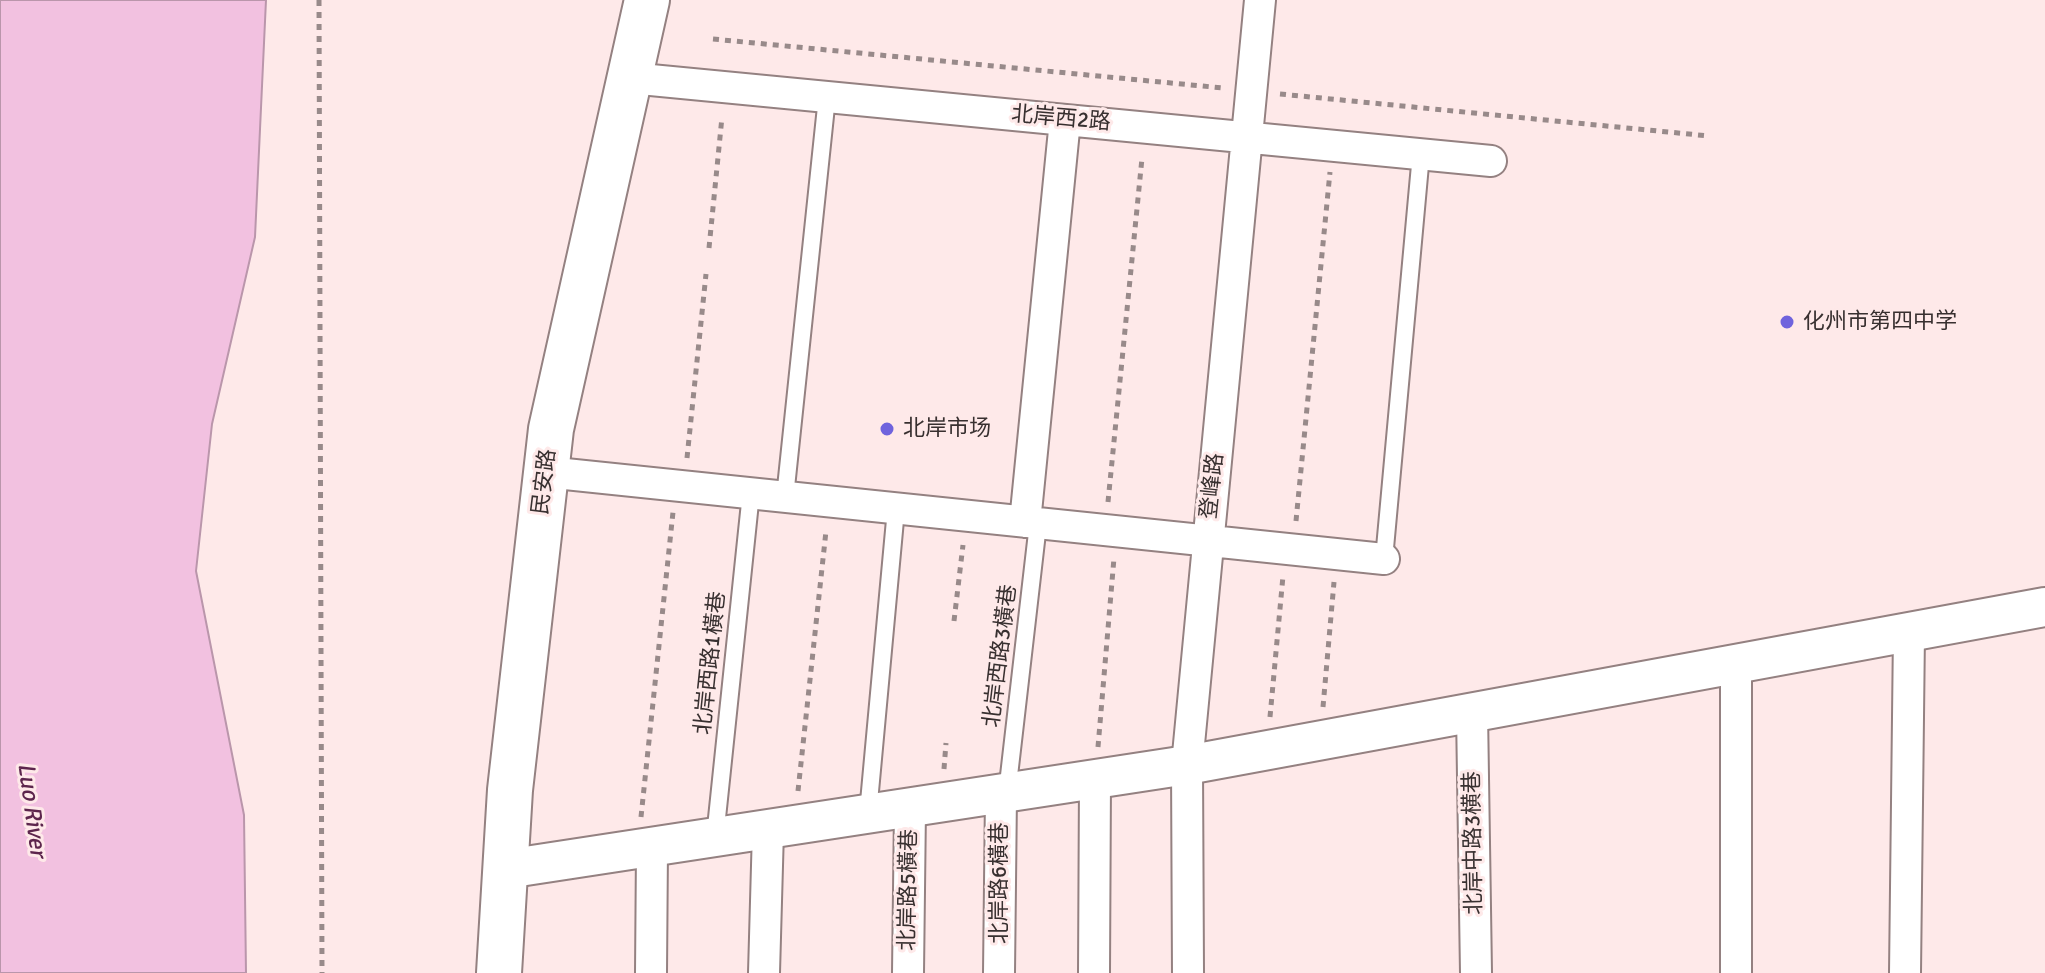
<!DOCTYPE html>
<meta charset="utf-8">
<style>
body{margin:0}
canvas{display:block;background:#fee9e9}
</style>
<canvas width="2045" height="973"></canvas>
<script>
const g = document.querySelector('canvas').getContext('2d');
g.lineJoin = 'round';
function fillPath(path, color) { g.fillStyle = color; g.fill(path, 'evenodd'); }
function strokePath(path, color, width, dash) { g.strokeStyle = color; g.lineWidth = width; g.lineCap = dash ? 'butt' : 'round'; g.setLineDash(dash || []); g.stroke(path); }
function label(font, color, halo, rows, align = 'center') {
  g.font = font + ' Signika,"Noto Sans SC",sans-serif'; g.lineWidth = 6; g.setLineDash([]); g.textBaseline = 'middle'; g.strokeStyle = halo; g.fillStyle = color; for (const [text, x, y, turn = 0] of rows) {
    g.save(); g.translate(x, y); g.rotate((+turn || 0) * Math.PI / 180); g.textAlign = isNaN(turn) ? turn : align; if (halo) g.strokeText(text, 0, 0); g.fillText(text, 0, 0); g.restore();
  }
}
const water = new Path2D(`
 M0,0H266L255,237L212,424L196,571L244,815L246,973H0Z`);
fillPath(water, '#f2c1e0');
strokePath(water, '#ba96ab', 2);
const service = new Path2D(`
 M785,497L827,97
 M1384,559L1421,154
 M1007,793L1038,524
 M868,813L896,509
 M715,837L751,493`);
const minor = new Path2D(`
 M630,78L1491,161
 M546,472L1384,559
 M1025,522L1065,120
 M1472,712L1476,973
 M651,973L652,848
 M764,973L768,830
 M908,973L910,808
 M999,973L1001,794
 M1094,973L1095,780
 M1188,973L1187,765L1260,0
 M1736,973V664
 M1905,973L1909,632`);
const tertiary = new Path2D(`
 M506,869L1187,765L2045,607`);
const secondary = new Path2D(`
 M499,973L510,790L551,429L647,0`);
strokePath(service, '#948181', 20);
strokePath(minor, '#948181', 34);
strokePath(tertiary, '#948181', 42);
strokePath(secondary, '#948181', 48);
strokePath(new Path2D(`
 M319,0L322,973
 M713,39L1223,88
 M1280,94L1709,136
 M709,248L722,117
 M687,458L706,274
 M1108,502L1142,158
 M1296,521L1330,172
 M954,621L963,545
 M1323,707L1334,582
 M1270,717L1283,576
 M1098,747L1114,558
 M944,769L946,743
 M798,791L826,531
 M641,817L673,512`), '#988a8a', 5, [6, 6]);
strokePath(service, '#fff', 16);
strokePath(minor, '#fff', 30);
strokePath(tertiary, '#fff', 38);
strokePath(secondary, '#fff', 44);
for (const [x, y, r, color] of [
 [1787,322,8,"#6f63dd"],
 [887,429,8,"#6f63dd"]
]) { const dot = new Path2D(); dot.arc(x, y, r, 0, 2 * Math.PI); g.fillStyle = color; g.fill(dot); strokePath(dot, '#fee9e9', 3); }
label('22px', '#383030', '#fee9e9', [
 ["北岸西2路",1061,119,5],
 ["民安路",545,482,-83],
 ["登峰路",1213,486,-84],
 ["北岸西路3橫巷",1001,656,-83],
 ["北岸西路1橫巷",711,663,-84],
 ["北岸中路3横巷",1474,843,-91],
 ["北岸路6橫巷",1000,883,-90],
 ["北岸路5橫巷",909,890,-89]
]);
label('22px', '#383030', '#fee9e9', [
 ["化州市第四中学",1803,322],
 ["北岸市场",903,429]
], 'left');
label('italic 24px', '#5d254d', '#fee9e9', [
 ["Luo River",31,810,82]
]);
</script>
